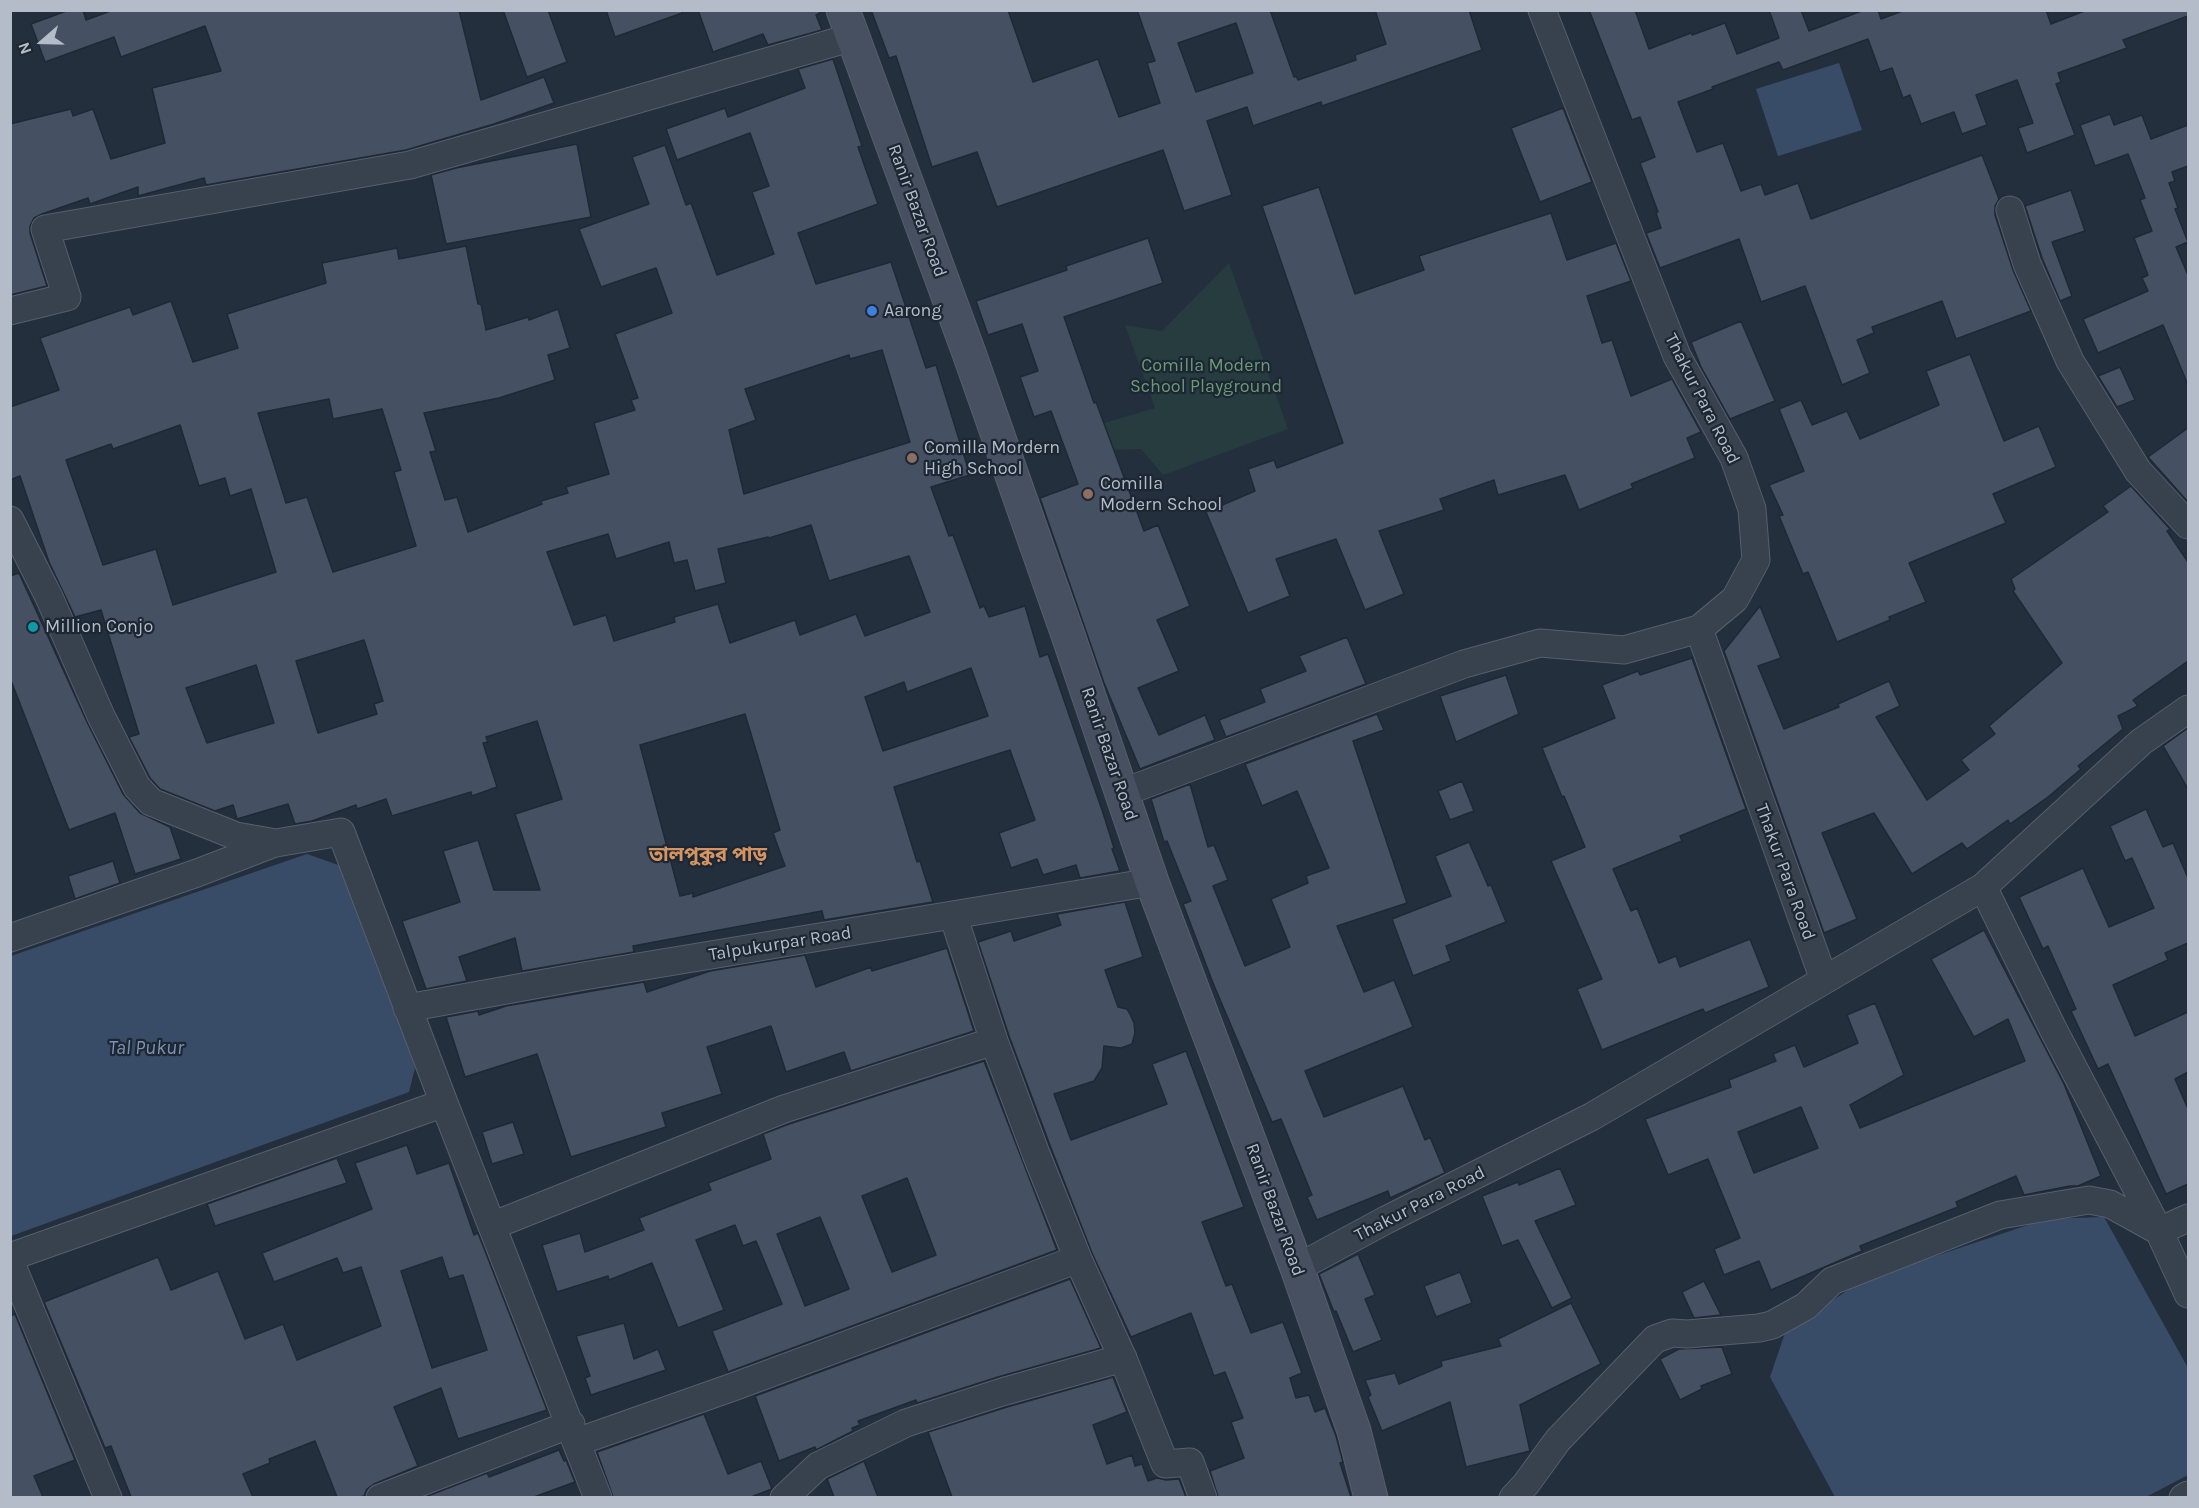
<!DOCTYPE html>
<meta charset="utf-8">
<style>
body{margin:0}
#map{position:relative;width:2199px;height:1508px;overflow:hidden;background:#242f3e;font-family:Karla,sans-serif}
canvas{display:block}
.frame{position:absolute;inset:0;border:12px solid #b4bcc9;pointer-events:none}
.north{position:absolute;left:12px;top:12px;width:60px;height:60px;-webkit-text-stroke:4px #1d2633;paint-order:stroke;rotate:250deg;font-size:16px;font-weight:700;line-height:24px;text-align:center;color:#b4bcc9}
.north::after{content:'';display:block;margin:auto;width:21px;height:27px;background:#b4bcc9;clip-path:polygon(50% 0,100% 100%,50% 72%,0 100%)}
</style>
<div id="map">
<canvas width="2199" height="1508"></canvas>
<div class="frame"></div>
<div class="north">N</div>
</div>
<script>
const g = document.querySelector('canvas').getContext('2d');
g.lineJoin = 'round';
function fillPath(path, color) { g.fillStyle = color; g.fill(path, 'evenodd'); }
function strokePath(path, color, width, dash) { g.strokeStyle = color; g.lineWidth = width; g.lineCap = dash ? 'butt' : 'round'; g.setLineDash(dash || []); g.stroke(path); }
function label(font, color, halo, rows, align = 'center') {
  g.font = font + ' Karla,"Noto Sans Bengali",sans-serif'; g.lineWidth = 4.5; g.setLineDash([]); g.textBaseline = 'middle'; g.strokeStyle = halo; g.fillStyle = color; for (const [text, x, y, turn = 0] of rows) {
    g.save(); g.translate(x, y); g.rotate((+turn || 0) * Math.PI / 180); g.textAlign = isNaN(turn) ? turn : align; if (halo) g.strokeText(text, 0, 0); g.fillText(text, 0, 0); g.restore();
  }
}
fillPath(new Path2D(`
 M1229,263L1288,429L1163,475L1141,449L1110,450L1104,423L1155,408L1125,325L1162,331Z`), '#263c3f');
fillPath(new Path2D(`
 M1839,63L1862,130L1778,156L1756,89Z
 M307,854L344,867L415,1068L409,1092L11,1236V956Z
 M2104,1217L2188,1368V1475L2146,1497H1835L1770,1377L1785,1333L1861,1281L2046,1219Z`), '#394c67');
const building = new Path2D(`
 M69,10H83L86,20L113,10H459L481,100L544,77L554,103L494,124L406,150L206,185L204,178L138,196V187L90,204L88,198L42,214L34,218L30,226V233L47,286L10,295V124L71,109L73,116L93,109L111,159L165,143L152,88L221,71L205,26L121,57L114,37L45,62L31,24Z
 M503,10H548L567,62L527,77Z
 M606,10H681L682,13L615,37Z
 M698,10H820V13L816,15L822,30L768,45L763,34L713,52Z
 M871,10H1008L1033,82L1098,59L1119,117L1160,103L1147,63L1155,61L1137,10H1270L1294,77L1296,76L1298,80L1356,60L1355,55L1386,44L1375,10H1469L1482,50L1322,106L1321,102L1253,126L1247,107L1207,121L1232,195L1184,211L1163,150L997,207L977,152L932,167L896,56L889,58ZM1236,23L1253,73L1196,92L1178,43Z
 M1589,10H1635L1649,49L1691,33L1692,35L1725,23L1737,54L1779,38L1769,10H1801L1809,31L1864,10H1878L1881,19L1905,10H2046L2051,24L2087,10H2188V16L2123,40L2127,48L2058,73L2061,82L2056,84L2075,135L2027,153L2018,128L2033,123L2017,80L1976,95L1987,125L1962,134L1954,112L1921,124L1910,95L1903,98L1892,68L1880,72L1868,39L1783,70L1779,62L1712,87L1713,89L1678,102L1697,152L1723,143L1741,191L1761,184L1765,195L1798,183L1811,219L1982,155L1999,199L1995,206V215L2013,270L2031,311L1956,339L1942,301L1872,327L1874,333L1857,340L1870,373L1842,385L1805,286L1761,302L1739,239L1660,268L1646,233L1661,228L1656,213L1658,212L1640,163L1655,157L1640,117L1632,120Z
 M833,59L862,146L858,147L878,204L798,233L816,284L891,262L926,368L936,365L970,475L931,487L949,536L953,535L980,608L984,606L989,617L1025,606L1040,657L1048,654L1103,813L1114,848L1112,849L1120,871L1080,878L1076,865L1043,875L1037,859L1011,868L999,833L1035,820L1010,750L894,787L917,862L920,861L933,902L824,920L822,911L633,946L634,952L522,971L515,938L459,957L467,981L426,989L402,921L460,902L443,851L478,840L494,890H540L515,814L562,799L537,721L486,737L488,742L483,743L497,787L472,796L471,792L392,816L386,799L357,809L356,805L312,821L295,824L288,804L237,819L233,805L215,811L160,789L150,778L129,737L139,734L101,610L75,617L49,562L20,476L10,480V407L59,390L40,338L130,307L133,315L171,301L193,362L238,348L227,314L326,283L322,263L397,248L399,259L466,246L478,304H481L486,330L528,317L529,320L558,309L570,348L548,355L555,380L499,398L424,413L436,451L430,452L445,500L457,497L468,532L542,504L541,501L568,493L566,487L609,474L594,423L635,410L631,400L638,398L615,334L672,313L656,268L601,287L579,229L649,204L632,157L665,145L686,205L691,203L717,275L774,254L752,192L769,186L750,133L677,160L666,129L725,108L728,117L805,88L798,69ZM882,350L910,442L744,494L729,430L756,420L745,389L849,355L850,359ZM329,399L333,419L382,409L401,470L394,472L416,546L333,572L307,497L286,503L258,413ZM180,425L199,486L225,478L230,496L251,489L276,572L173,605L156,549L103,565L66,460L111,444L113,449ZM811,525L829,581L909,556L930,612L865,636L856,614L800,635L795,620L730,643L718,604L674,617L675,622L614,641L606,615L574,625L547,552L608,534L616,559L669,542L674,563L687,560L695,591L726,583L718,549L768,537L769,538ZM364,640L383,701L374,704L377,714L318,733L296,661ZM256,665L274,723L207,743L186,688ZM971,668L988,716L883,751L865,697L904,682L907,692ZM745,714L780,830L773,833L785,866L693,897V893L680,896L640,745Z
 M1563,108L1592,182L1540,202L1511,128Z
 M2110,114L2114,125L2142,115L2151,139L2188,125V166L2172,172L2175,181L2169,183L2178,208L2175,209L2188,242L2176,247L2188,275V385L2163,325L2098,353L2083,319L2148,291L2142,278L2148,275L2134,238L2152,231L2140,200L2145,198L2128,154L2095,166L2080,125Z
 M577,144L591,217L446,244L431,175L456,168Z
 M1319,187L1355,294L1424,270L1419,256L1551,213L1567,260L1616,243L1631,281L1587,296L1602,343L1612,340L1631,396L1672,379L1701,432L1687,438L1695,458L1631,484L1633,488L1579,510L1565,475L1498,495L1494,480L1440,499L1444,510L1379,531L1404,594L1365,610L1336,539L1276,559L1290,596L1248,613L1206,512L1255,491L1248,469L1274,460L1277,468L1343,443L1262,206Z
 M2071,190L2085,231L2052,242L2072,296L2060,301L2042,258L2025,206Z
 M1148,238L1163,283L1064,317L1094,403L1096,402L1144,531L1158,525L1190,606L1157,620L1179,671L1138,688L1159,735L1205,715L1215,740L1140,769L1104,683L1040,498L1078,484L1051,411L1034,417L1020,377L1038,371L1022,324L988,335L976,301L1067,270L1066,266Z
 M1741,321L1775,401L1730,419L1701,367L1691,342Z
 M1970,354L2004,441L2039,426L2056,467L1993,494L2006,523L1909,563L1926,602L1889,617L1890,620L1837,642L1808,572L1803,574L1779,516L1783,515L1769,485L1804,471L1779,409L1801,400L1812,425L1847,411L1860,439L1939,405L1926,371Z
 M2120,367L2135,400L2117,407L2098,376Z
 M2188,428V502L2148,457Z
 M2131,486L2170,529L2167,531L2188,562V661L2133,700L2138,706L2118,716L2123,729L2078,766L2081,769L2048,797L2010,824L2008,820L1967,849L1962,843L1912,874L1874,813L1822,833L1857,919L1824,933L1724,651L1760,606L1781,658L1758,666L1784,729L1839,707L1838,704L1889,681L1900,706L1876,717L1927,800L1969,770L1961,760L1995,734L1989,726L2062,663L2013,591L2015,589L2011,579L2108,512L2103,506Z
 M19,573L87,722L123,794L140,813L170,827L181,859L135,874L115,813L69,830L10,678V576Z
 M1347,637L1366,684L1226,737L1219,720L1265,702L1260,689L1306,671L1299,656Z
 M1692,658L1746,809L1680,836L1682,841L1613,869L1631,911L1637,908L1659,963L1676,956L1680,967L1750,939L1769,987L1705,1013L1703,1009L1602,1050L1577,989L1602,979L1551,861L1585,847L1564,796L1562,797L1542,748L1615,718L1602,685L1638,671L1640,675Z
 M1506,675L1519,714L1456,742L1440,696Z
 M1377,714L1384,730L1353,741L1407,903L1337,926L1364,992L1394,980L1413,1027L1305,1071L1324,1117L1403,1086L1425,1140L1430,1137L1445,1173L1390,1198L1388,1191L1317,1220L1307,1197L1312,1195L1281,1119L1272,1122L1213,983L1183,904L1191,901L1167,841L1164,842L1151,799L1190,784L1208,847L1214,845L1228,880L1213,886L1245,966L1290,947L1271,899L1308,883L1306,876L1329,868L1297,791L1262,806L1245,764Z
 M2188,728V789L2163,746Z
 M1462,781L1474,811L1450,820L1438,791Z
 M2146,809L2163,847L2173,843L2188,878V943L2165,953L2168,960L2113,985L2135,1036L2188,1012V1072L2175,1079L2188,1109V1184L2166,1194L2108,1064L2098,1069L2071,1011L2076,1009L2048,946L2043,949L2019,897L2083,868L2109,927L2154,908L2132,858L2125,861L2110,826Z
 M1469,842L1488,886L1491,885L1506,922L1446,946L1451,961L1413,976L1392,919L1451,896L1435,856Z
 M113,861L120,883L75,899L68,876Z
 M1125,902L1143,957L1105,970L1118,1007L1127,1009L1130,1014L1134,1023L1135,1033L1132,1044L1121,1048L1104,1046L1102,1068L1094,1081L1054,1094L1071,1140L1167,1104L1152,1064L1186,1051L1244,1207L1202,1222L1226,1286L1232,1284L1251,1333L1283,1322L1302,1373L1290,1378L1296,1398L1309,1395L1315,1412L1325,1408L1336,1436L1343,1462L1340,1463L1351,1497H1218L1210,1471L1244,1458L1231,1422L1243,1418L1225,1372L1214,1376L1191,1313L1131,1337L1092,1253L1051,1148L1009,1036L978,942L1011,931L1014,941L1061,925L1057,914Z
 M1984,930L2064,1084L2101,1176L2078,1186H2070L2024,1195L2016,1176L1956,1202L1958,1207L1860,1246L1862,1251L1771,1290L1759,1261L1724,1275L1714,1249L1740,1238L1708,1159L1668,1175L1645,1119L1731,1087L1729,1080L1776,1061L1773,1054L1795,1045L1804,1067L1858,1043L1847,1015L1875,1003L1904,1075L1850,1105L1860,1128L2025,1061L2008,1019L1974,1037L1931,959ZM1801,1107L1818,1148L1754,1173L1738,1132Z
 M947,948L974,1031L851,1071L844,1052L786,1072L771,1026L707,1047L722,1094L662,1113L666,1127L571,1157L537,1054L465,1077L446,1017L478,1011L479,1015L506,1006L644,982L647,992L710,971L805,955L816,987L871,967L872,971Z
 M984,1061L1057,1250L728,1372L712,1331L782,1304L756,1241L743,1246L735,1225L696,1240L724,1310L678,1328L652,1263L609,1280L608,1276L557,1292L542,1245L580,1233L585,1252L644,1230L639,1218L711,1190L708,1183L771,1159L763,1134L789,1124ZM907,1178L936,1255L892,1272L862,1196ZM820,1217L849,1289L805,1306L777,1234Z
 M513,1122L524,1154L492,1164L482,1132Z
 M407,1145L417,1174L449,1163L474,1235L478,1233L547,1410L458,1439L441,1388L394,1407L418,1466L374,1484L367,1489L364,1496L360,1497H337L315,1441L269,1459L270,1463L243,1474L253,1497H131L111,1446L105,1448L44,1302L158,1257L171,1290L218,1271L245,1339L283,1324L297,1360L381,1326L361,1267L343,1273L337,1258L274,1282L262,1253L372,1209L355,1163ZM442,1257L449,1279L463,1275L487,1350L432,1368L401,1271Z
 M337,1158L347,1183L215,1226L207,1204Z
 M1560,1168L1576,1205L1535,1221L1572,1298L1552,1308L1518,1240L1502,1246L1482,1196L1518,1182L1519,1185Z
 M1358,1254L1375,1295L1365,1299L1382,1340L1353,1352L1336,1311L1334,1312L1319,1274Z
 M1460,1272L1472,1303L1436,1317L1424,1286Z
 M1070,1279L1101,1348L998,1377L917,1403L916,1400L858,1421L860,1425L852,1428L853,1431L816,1450L815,1447L779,1461L755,1396Z
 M1704,1281L1721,1315L1694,1318L1682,1292Z
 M1571,1303L1601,1364L1520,1405L1530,1451L1466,1467L1450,1402L1382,1431L1368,1397L1371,1395L1365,1380L1395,1373L1399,1384L1442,1366L1441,1361L1501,1346L1498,1339Z
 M15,1314L75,1460L34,1476L43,1497H10V1316Z
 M624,1323L634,1359L658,1349L666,1370L591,1395L585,1378L590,1376L576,1336Z
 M1722,1347L1732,1374L1701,1386L1702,1389L1680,1400L1660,1359L1679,1349Z
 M1113,1377L1127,1412L1093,1425L1107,1464L1132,1455L1135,1466L1142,1464L1148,1481L1157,1478L1166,1480L1179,1479L1186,1497H952L928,1432L1007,1407Z
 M704,1414L728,1474L761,1461L772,1489L751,1497H613L597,1452Z
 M559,1450L564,1461L566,1460L575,1482L534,1497H425L487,1473L489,1477Z
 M864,1461L878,1497H834L827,1479Z`);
fillPath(building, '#455162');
strokePath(building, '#1f2835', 1.5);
const minor = new Path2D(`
 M2010,210L2027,264L2070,361L2138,471L2188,525
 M10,311L67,297L45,229L410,165L853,37
 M10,520L49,597L101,716L137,787L151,802L236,836L276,843L341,832L444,1103L598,1498
 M1699,629L1824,980
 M1122,793L1464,664L1540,643L1624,650L1699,629L1735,599L1756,560L1752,509L1734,458L1677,356L1542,10
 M1983,887L2053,1029L2159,1231
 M953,915L994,1041L1036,1154L1078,1259L1124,1361L1165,1464L1190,1462L1203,1498
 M10,938L197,873L275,843
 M407,1008L584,976L1152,882
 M2188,1218L2159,1231L2188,1294
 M492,1226L784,1109L994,1041
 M10,1257L444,1103
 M10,1261L108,1498
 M1297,1268L1386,1220L1591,1117L1983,887L2141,742L2188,709
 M577,1442L733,1387L1078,1259
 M380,1498L571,1424
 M784,1498L818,1466L906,1423L1002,1392L1123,1358
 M1513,1498L1526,1484L1558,1440L1655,1339L1672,1333L1687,1334L1759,1328L1772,1325L1806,1306L1832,1281L2000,1215L2089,1200L2110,1204L2159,1231
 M2183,1498L2188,1495`);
const secondary = new Path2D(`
 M843,10L969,353L1068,635L1152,882L1297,1268L1354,1431L1371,1498`);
strokePath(minor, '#565f6c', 29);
strokePath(secondary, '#565f6c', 35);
strokePath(minor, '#38414e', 27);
strokePath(secondary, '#465061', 33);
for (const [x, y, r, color] of [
 [872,311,6,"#3f7fe0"],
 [912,458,6,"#8d6e63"],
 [1088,494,6,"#8d6e63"],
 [33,627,6,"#0f9aa8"]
]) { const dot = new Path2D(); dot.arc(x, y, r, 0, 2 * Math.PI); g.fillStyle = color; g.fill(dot); strokePath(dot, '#1d2633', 2); }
label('18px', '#b4bcc9', '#1d2633', [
 ["Ranir Bazar Road",917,211,70],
 ["Thakur Para Road",1702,399,63],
 ["Ranir Bazar Road",1109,754,71],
 ["Thakur Para Road",1785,872,70],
 ["Talpukurpar Road",780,944,-9],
 ["Thakur Para Road",1420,1204,-27],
 ["Ranir Bazar Road",1275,1210,70]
]);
label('18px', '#b4bcc9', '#1d2633', [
 ["Aarong",884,311],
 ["Comilla Mordern",924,448],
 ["High School",924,469],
 ["Comilla",1100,484],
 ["Modern School",1100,505],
 ["Million Conjo",45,627]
], 'left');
label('18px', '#6b9a76', '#1d2633', [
 ["Comilla Modern",1206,366],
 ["School Playground",1206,387]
]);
label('bold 20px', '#d59563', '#1d2633', [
 ["তালপুকুর পাড়",708,855]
]);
label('italic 20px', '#7c92b1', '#1d2633', [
 ["Tal Pukur",146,1048]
]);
</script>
